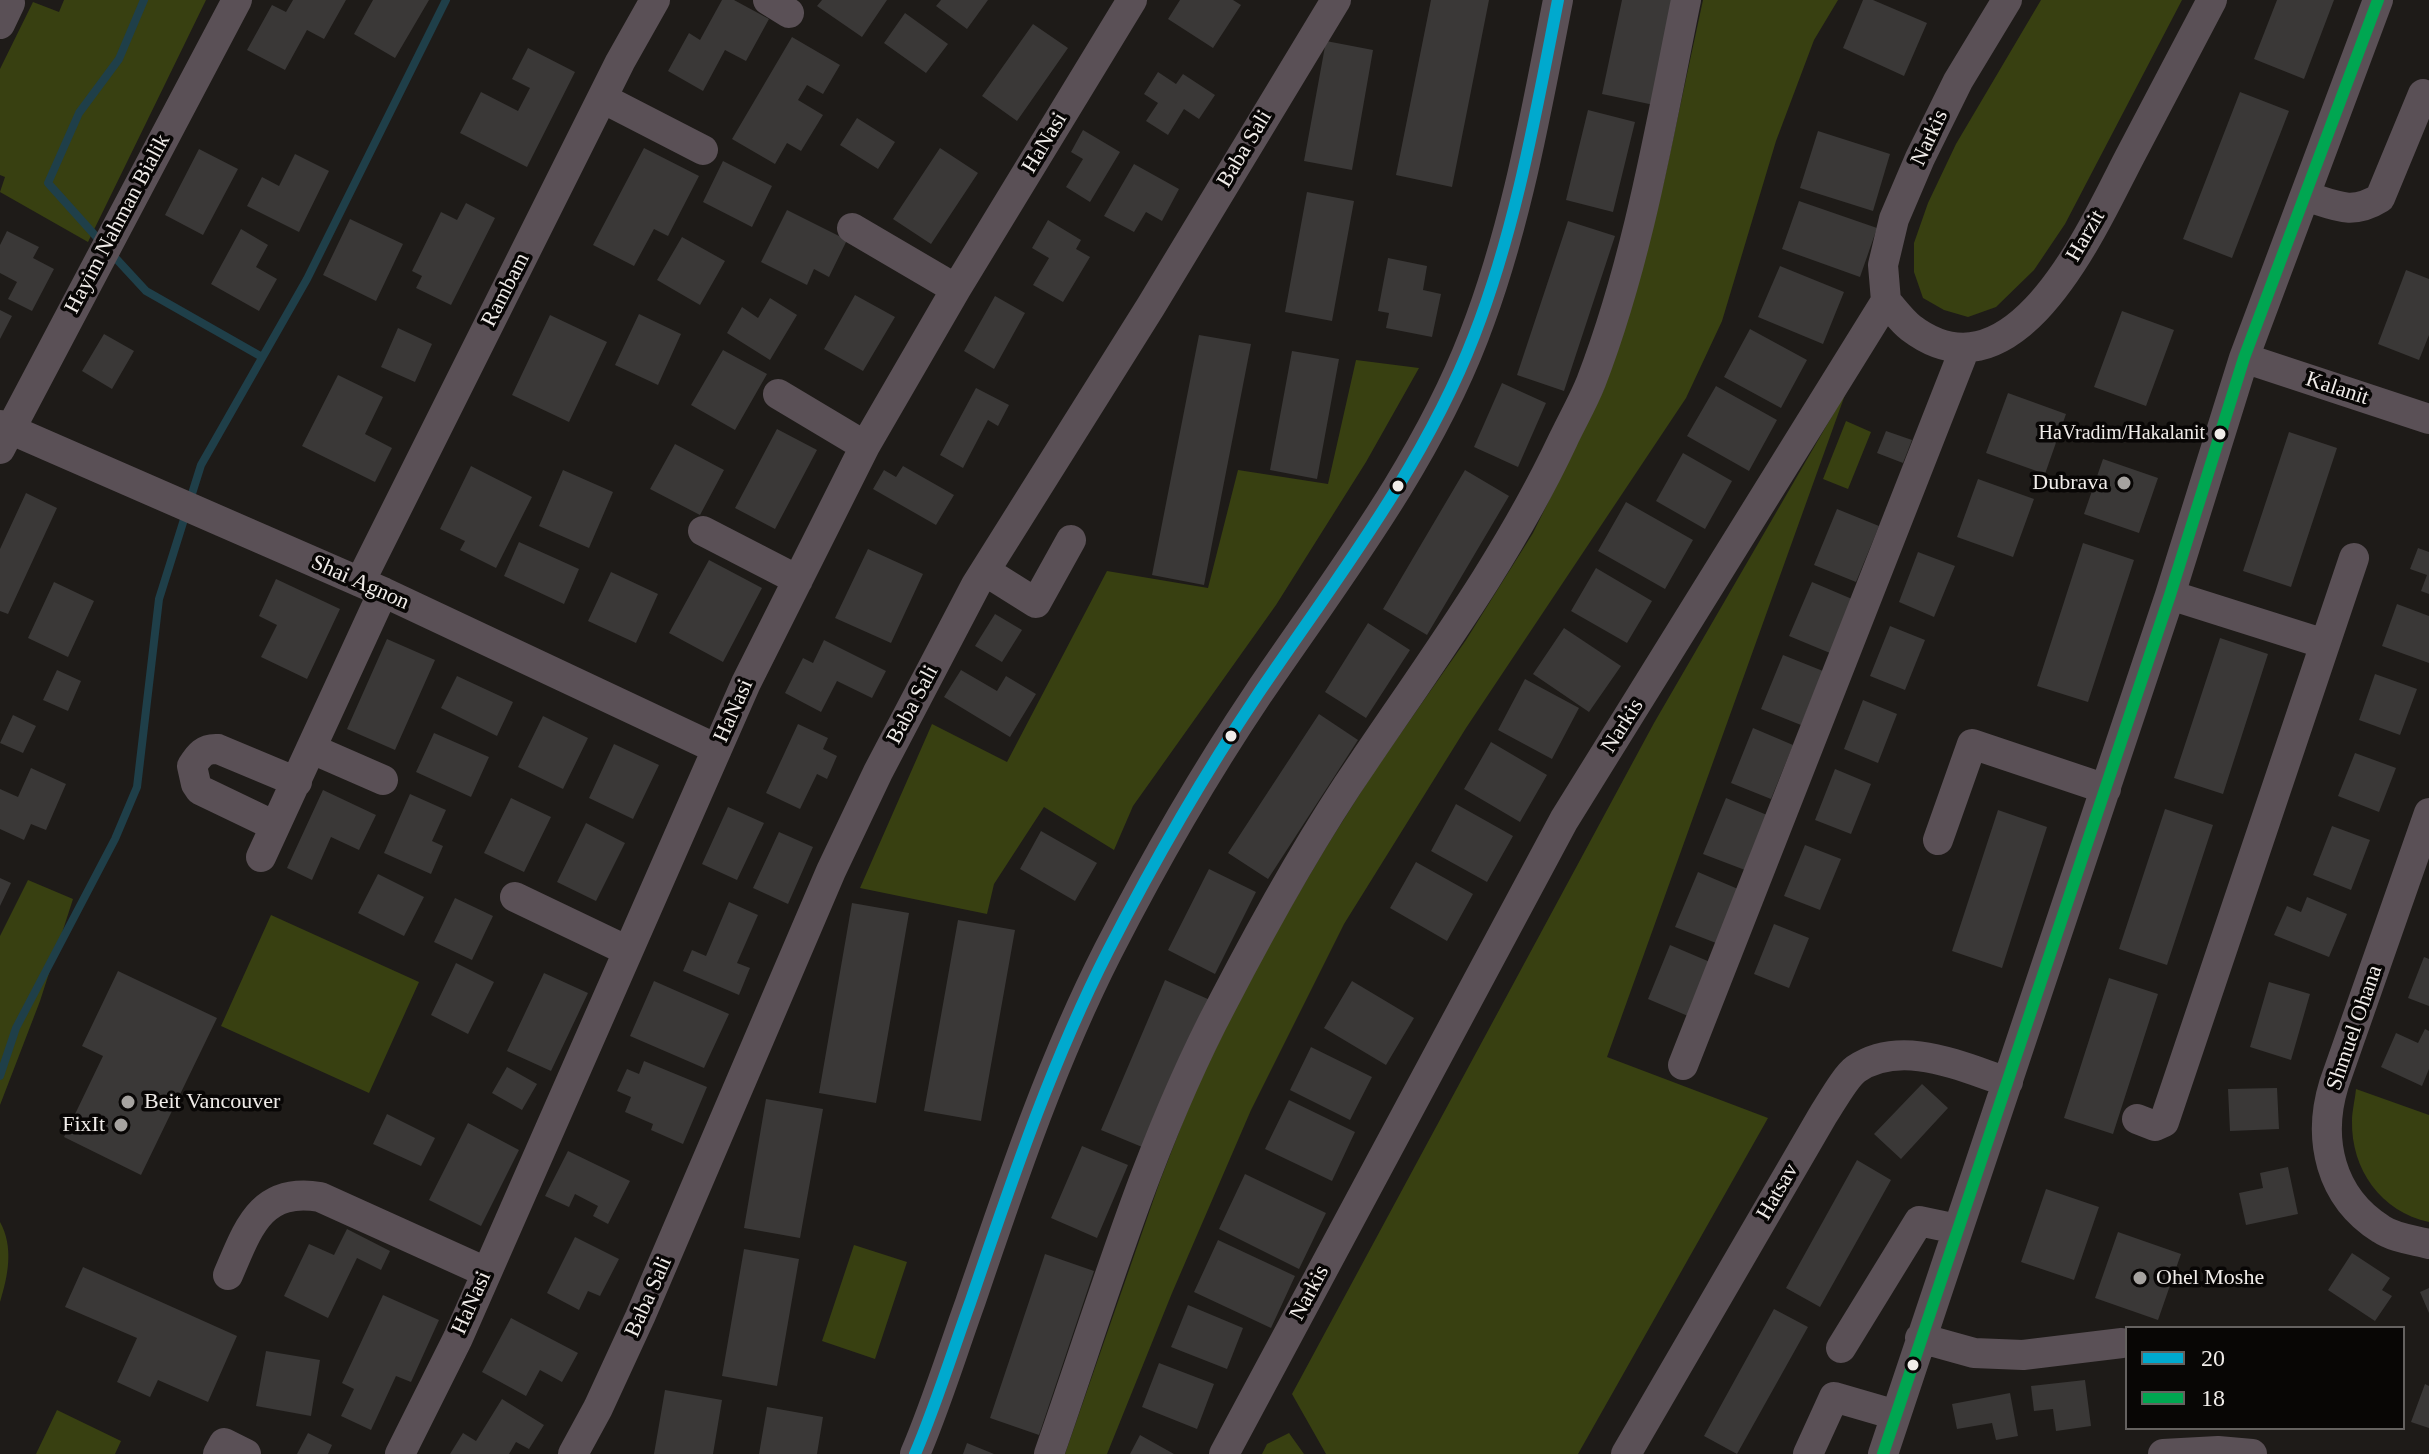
<!DOCTYPE html>
<style>
body{margin:0}
#map{position:relative;width:2429px;height:1454px;overflow:hidden;background:#1e1b18;font-family:Georgia,serif}
canvas{display:block}
.legend{position:absolute;left:2125px;top:1326px;width:280px;height:104px;box-sizing:border-box;background:#080605;border:2px solid #656260;margin:0;padding:10px 14px;list-style:none;font-size:24px;color:#f0ece9}
.legend li{display:flex;align-items:center;gap:16px;height:40px}
.legend b{width:40px;border:2px solid #656260}
</style>
<div id="map">
<canvas width="2429" height="1454"></canvas>
<ul class="legend">
<li><b style="height:10px;background:#00a9ce"></b>20</li>
<li><b style="height:10px;background:#00a651"></b>18</li>
</ul>
</div>
<script>
const g = document.querySelector('canvas').getContext('2d');
g.lineJoin = 'round';
function fillPath(path, color) { g.fillStyle = color; g.fill(path, 'evenodd'); }
function strokePath(path, color, width, dash) { g.strokeStyle = color; g.lineWidth = width; g.lineCap = dash ? 'butt' : 'round'; g.setLineDash(dash || []); g.stroke(path); }
function label(font, color, halo, rows, align = 'center') {
  g.font = font + ' Georgia,serif'; g.lineWidth = 7; g.setLineDash([]); g.textBaseline = 'middle'; g.strokeStyle = halo; g.fillStyle = color; for (const [text, x, y, turn = 0] of rows) {
    g.save(); g.translate(x, y); g.rotate((+turn || 0) * Math.PI / 180); g.textAlign = isNaN(turn) ? turn : align; if (halo) g.strokeText(text, 0, 0); g.fillText(text, 0, 0); g.restore();
  }
}
fillPath(new Path2D(`
 M64,0H206L88,242L0,192L5,177L0,175V69L33,2L59,12Z
 M1703,0H1838L1814,40L1776,141L1722,321L1686,398L1466,728L1344,924L1251,1110L1172,1293L1107,1454H1065L1160,1181L1195,1091L1232,1015L1279,927L1325,849L1373,773L1466,640L1533,533L1604,389L1664,181Z
 M2041,0H2182L2065,224L2034,270L1996,307L1968,317L1944,310L1923,298L1914,272V243L1928,203L1956,144Z
 M1356,360L1419,368L1366,462L1276,605L1133,806L1114,850L1044,807L994,884L987,914L860,888L932,724L1007,762L1107,571L1208,588L1238,470L1328,484Z
 M1846,392L1607,1057L1768,1118L1578,1454H1326L1292,1394L1654,723Z
 M1846,421L1871,432L1848,489L1823,479Z
 M28,880L73,899L40,1001L0,1105V936Z
 M271,915L419,982L369,1093L221,1026Z
 M2356,1089L2429,1115V1222C2381,1212 2351,1169 2352,1121C2352,1111 2355,1100 2356,1089Z
 M0,1222C14,1247 8,1276 0,1302Z
 M854,1245L907,1262L875,1359L822,1341Z
 M57,1410L121,1441L115,1454H36Z
 M1289,1433L1304,1454H1262L1267,1444Z`), '#384011');
strokePath(new Path2D(`
 M101,242L48,183L79,113L119,59L144,0
 M110,252L146,291L262,357
 M190,500L201,465L307,279L446,0
 M0,1076L16,1028L115,839L137,787L159,599L186,513`), '#1f3f49', 8);
fillPath(new Path2D(`
 M293,0H346L324,39L307,30L285,70L247,50L272,5L286,12Z
 M373,0H429L395,58L354,34Z
 M722,0H734L769,19L746,61L725,50L703,91L668,71L689,33L700,40Z
 M822,0H887L862,37L817,6Z
 M941,0H988L967,29L936,6Z
 M1180,0H1233L1241,5L1213,48L1168,19Z
 M1431,0H1489L1452,187L1396,175Z
 M1622,0H1676L1654,105L1602,94Z
 M1863,0H1873L1927,23L1904,76L1843,48Z
 M2277,0H2334L2304,79L2254,59Z
 M905,13L948,44L926,73L884,43Z
 M1033,24L1068,48L1017,121L982,96Z
 M792,37L840,65L823,94L807,85L798,100L823,115L801,151L787,143L775,164L732,139Z
 M1326,41L1373,50L1352,170L1304,161Z
 M528,48L575,72L527,167L460,133L481,92L518,111L530,88L512,79Z
 M1158,72L1176,84L1183,74L1215,95L1199,119L1184,109L1168,135L1146,121L1158,103L1144,94Z
 M2240,92L2289,111L2232,258L2183,239Z
 M1588,110L1635,122L1613,212L1566,200Z
 M857,118L895,142L878,169L840,145Z
 M1083,130L1120,152L1090,202L1066,187L1083,159L1071,152Z
 M1818,131L1890,154L1873,211L1800,188Z
 M644,148L699,176L668,236L654,229L634,266L593,245Z
 M940,148L978,173L931,244L893,219Z
 M199,149L238,169L203,235L165,215Z
 M295,154L329,171L299,232L247,206L262,177L279,186Z
 M723,161L772,186L752,227L703,202Z
 M1134,164L1179,189L1162,221L1146,212L1134,232L1104,216Z
 M1307,192L1354,201L1332,321L1285,312Z
 M1799,201L1877,228L1860,277L1782,249Z
 M466,203L495,218L451,305L416,288L422,276L412,271L441,212L457,220Z
 M787,210L847,240L829,277L814,269L807,285L761,262Z
 M350,219L403,244L376,301L323,275Z
 M1048,220L1081,240L1076,249L1090,257L1063,302L1033,285L1049,258L1032,248Z
 M1568,221L1615,236L1564,391L1517,375Z
 M241,229L268,245L256,267L277,279L259,311L211,284Z
 M7,231L39,247L33,258L54,269L32,311L8,299L17,282L0,273V245Z
 M682,237L725,261L700,305L657,280Z
 M1388,258L1427,266L1423,290L1441,294L1432,337L1386,328L1389,313L1378,311Z
 M1780,266L1844,292L1823,344L1758,317Z
 M2406,270L2429,279V335L2419,360L2378,344Z
 M855,295L895,317L863,371L824,349Z
 M995,296L1025,313L994,369L964,351Z
 M770,298L797,315L770,360L727,333L742,307L758,318Z
 M0,310L12,316L0,339Z
 M2122,311L2174,330L2146,406L2094,387Z
 M639,314L681,334L658,385L615,365Z
 M550,315L607,342L569,422L512,395Z
 M398,328L432,344L415,382L381,367Z
 M1750,329L1807,360L1781,408L1724,377Z
 M104,334L134,351L112,389L82,371Z
 M1199,335L1251,344L1204,585L1152,575Z
 M723,350L767,374L735,430L691,405Z
 M1292,351L1339,359L1317,479L1270,470Z
 M338,375L383,397L365,434L392,448L375,482L302,446Z
 M1502,383L1546,403L1518,467L1474,447Z
 M1716,386L1777,420L1749,471L1687,436Z
 M976,388L1009,405L998,426L988,420L963,468L940,455Z
 M2008,393L2066,414L2045,474L1986,453Z
 M777,429L817,450L775,529L735,508Z
 M1886,431L1912,440L1903,463L1877,453Z
 M2289,432L2337,448L2291,587L2243,571Z
 M675,444L724,470L700,515L650,489Z
 M1683,453L1732,481L1705,529L1656,501Z
 M2103,459L2158,478L2139,533L2084,514Z
 M471,466L532,497L496,568L460,550L465,541L440,529Z
 M903,466L954,495L936,525L873,489L884,470L896,477Z
 M563,470L613,492L589,548L539,526Z
 M1465,470L1509,496L1427,635L1383,609Z
 M1978,479L2034,499L2013,557L1957,537Z
 M26,493L57,508L8,614L0,611V549Z
 M1626,502L1693,540L1665,589L1598,551Z
 M1837,509L1879,526L1856,582L1814,565Z
 M519,542L579,569L564,604L504,576Z
 M2083,543L2134,560L2088,702L2037,686Z
 M2418,548L2429,552V594L2421,591L2427,575L2410,569Z
 M868,549L923,574L891,643L835,618Z
 M1918,552L1955,566L1934,617L1899,602Z
 M709,560L762,588L723,662L669,633Z
 M1596,568L1652,601L1627,643L1571,611Z
 M611,572L658,594L636,643L588,621Z
 M276,579L340,609L307,679L261,657L277,625L259,616Z
 M54,582L94,601L68,657L28,638Z
 M1812,582L1852,599L1830,653L1789,636Z
 M2397,604L2429,616V663L2382,646Z
 M995,614L1022,630L1002,662L975,646Z
 M1368,623L1410,650L1366,718L1325,692Z
 M1890,626L1925,640L1905,690L1870,676Z
 M1564,628L1621,666L1589,712L1533,674Z
 M2220,638L2268,654L2223,794L2174,778Z
 M387,639L435,660L395,750L347,729Z
 M824,640L886,671L872,698L837,681L821,712L785,693L803,658L813,663Z
 M1783,655L1823,671L1801,725L1761,709Z
 M57,670L81,681L68,711L43,700Z
 M961,670L997,691L1006,676L1036,694L1010,737L944,697Z
 M2375,674L2417,689L2400,735L2359,720Z
 M457,676L513,702L497,736L441,708Z
 M1525,679L1579,708L1552,759L1498,730Z
 M1863,700L1897,714L1878,763L1844,749Z
 M1319,714L1358,740L1268,879L1228,853Z
 M13,715L36,726L23,753L0,743Z
 M543,716L588,738L563,789L518,767Z
 M798,724L828,738L823,749L837,756L827,779L817,774L800,809L766,793Z
 M1753,728L1793,745L1771,799L1731,783Z
 M434,733L489,757L471,797L416,772Z
 M1491,742L1547,775L1520,822L1464,789Z
 M614,744L659,765L633,819L589,798Z
 M2355,753L2396,768L2379,812L2338,796Z
 M31,768L66,784L46,830L31,824L24,840L0,829V789L18,797Z
 M1835,769L1871,784L1851,834L1815,820Z
 M323,790L376,815L359,850L331,837L312,880L287,868Z
 M410,794L446,810L432,841L443,846L431,874L384,853Z
 M511,798L551,817L524,872L484,853Z
 M1726,798L1767,815L1745,870L1703,854Z
 M1456,804L1513,836L1487,882L1431,851Z
 M728,807L764,823L737,880L702,864Z
 M2165,809L2213,825L2167,965L2119,949Z
 M1998,810L2047,827L2002,968L1952,951Z
 M586,823L625,843L596,901L557,882Z
 M2332,826L2370,840L2351,890L2313,875Z
 M1041,831L1097,863L1075,901L1020,869Z
 M779,832L813,847L788,904L753,888Z
 M1805,845L1841,859L1820,910L1784,896Z
 M1416,862L1473,894L1447,941L1390,908Z
 M1209,869L1256,892L1215,974L1168,950Z
 M1698,872L1738,889L1716,943L1675,927Z
 M378,874L424,897L404,936L358,913Z
 M0,878L11,883L0,906Z
 M2307,897L2347,914L2329,957L2274,935L2287,906L2301,912Z
 M455,898L493,916L472,960L434,942Z
 M729,902L758,915L737,963L750,968L739,995L683,971L692,950L706,956Z
 M852,903L909,913L876,1103L819,1093Z
 M958,920L1015,930L981,1121L924,1111Z
 M1774,924L1809,938L1789,988L1754,974Z
 M1670,945L1710,962L1688,1016L1648,999Z
 M2424,957L2429,959V1006L2408,998Z
 M456,963L494,982L468,1034L431,1015Z
 M118,971L217,1018L141,1175L64,1137L103,1056L82,1046Z
 M544,973L588,993L551,1071L507,1051Z
 M2109,978L2158,994L2113,1134L2064,1118Z
 M1165,980L1210,1000L1147,1149L1101,1130Z
 M654,981L729,1014L704,1068L630,1036Z
 M1352,981L1414,1018L1386,1065L1324,1028Z
 M2269,982L2310,994L2291,1060L2250,1047Z
 M2425,1029L2429,1031V1069L2422,1086L2381,1067L2396,1033L2418,1043Z
 M1311,1047L1372,1077L1350,1120L1290,1090Z
 M644,1061L707,1087L683,1144L651,1130L653,1124L625,1112L631,1097L617,1091L627,1069L639,1074Z
 M507,1067L537,1084L522,1110L492,1093Z
 M1922,1084L1948,1108L1901,1159L1874,1134Z
 M2277,1088L2279,1129L2230,1131L2228,1089Z
 M766,1099L823,1109L800,1238L744,1228Z
 M1289,1100L1355,1132L1332,1181L1265,1149Z
 M387,1114L435,1138L421,1166L373,1144Z
 M468,1123L519,1150L481,1226L429,1200Z
 M1082,1146L1128,1165L1097,1238L1051,1218Z
 M568,1151L630,1181L608,1224L593,1216L598,1206L575,1194L569,1207L545,1196Z
 M1857,1160L1891,1180L1820,1307L1786,1288Z
 M2288,1167L2298,1214L2246,1225L2239,1193L2263,1188L2260,1173Z
 M1245,1174L1326,1213L1299,1269L1219,1229Z
 M2046,1189L2099,1207L2074,1280L2021,1262Z
 M347,1229L390,1251L381,1270L357,1258L328,1318L284,1296L309,1244L334,1255Z
 M2118,1232L2181,1254L2158,1320L2095,1298Z
 M575,1237L619,1259L600,1296L588,1291L579,1310L547,1293Z
 M1218,1240L1295,1276L1271,1328L1194,1292Z
 M744,1249L799,1259L777,1386L722,1376Z
 M2352,1253L2390,1278L2382,1290L2392,1296L2375,1321L2328,1290Z
 M1045,1254L1094,1271L1039,1435L990,1418Z
 M83,1267L237,1336L208,1402L158,1380L150,1397L117,1382L137,1338L65,1307Z
 M2429,1288V1313L2420,1292Z
 M383,1295L439,1320L411,1382L396,1376L371,1430L341,1416L354,1389L342,1383Z
 M1188,1305L1243,1328L1227,1369L1171,1347Z
 M1774,1309L1808,1327L1737,1454L1704,1436Z
 M511,1318L578,1353L562,1382L540,1370L526,1396L482,1372Z
 M266,1351L320,1360L311,1416L256,1406Z
 M1159,1363L1214,1384L1197,1429L1142,1407Z
 M2085,1380L2091,1426L2056,1431L2053,1409L2034,1411L2031,1386Z
 M2425,1384L2429,1386V1428L2411,1422Z
 M665,1390L722,1400L713,1454H654Z
 M2010,1393L2018,1436L1996,1440L1992,1423L1957,1429L1952,1404Z
 M502,1399L544,1425L529,1449L516,1442L509,1454H450L463,1433L476,1441Z
 M767,1407L823,1417L817,1454H759Z
 M308,1433L332,1445L328,1454H297Z
 M1140,1435L1174,1454H1130Z
 M967,1443L994,1454H963Z`), '#3a3837');
strokePath(new Path2D(`
 M768,0L789,13
 M0,24L10,3
 M602,98L703,150
 M2305,196C2335,205 2351,216 2380,198L2423,94
 M852,228L956,289
 M1886,301C1894,310 1902,321 1911,328C2015,407 2093,227 2129,158C2157,105 2184,53 2212,0
 M2244,358L2429,419
 M778,394L865,446
 M0,425L383,592L717,749
 M0,449L237,0
 M703,531L798,580
 M985,571L1036,603L1071,540
 M360,582L620,62L655,0
 M2170,595L2325,644
 M312,749L383,780
 M2429,813L2334,1084C2317,1139 2330,1197 2381,1229C2394,1238 2414,1240 2429,1244
 M275,826L200,790L196,784L192,766C199,755 204,748 218,749L297,782
 M1938,840L1972,744L2106,789
 M261,857L383,592
 M515,897L628,951
 M1683,1065L1965,348
 M2137,1119L2155,1126L2164,1122L2354,558
 M228,1275C248,1229 260,1187 320,1197L486,1272
 M1920,1338L1974,1353L2023,1355L2122,1343
 M1841,1348L1919,1221L1957,1229
 M218,1454L224,1443L246,1454
 M400,1454L458,1338L746,683L865,446L956,289L1132,0
 M573,1454L598,1408L640,1317L831,871L878,772L976,585L1151,306L1336,0
 M915,1454C936,1405 952,1353 970,1303C1011,1183 1051,1063 1108,951C1153,863 1203,776 1258,694C1336,579 1424,466 1474,336C1516,228 1536,112 1558,0
 M1049,1454C1102,1303 1147,1146 1222,1004C1265,921 1311,838 1364,761C1435,656 1509,555 1563,440C1572,421 1583,402 1591,382C1638,260 1660,128 1686,0
 M1224,1454L1564,820L1886,301L1883,265L1894,219L1920,158L1958,81L2007,0
 M1626,1454L1823,1115C1831,1103 1845,1077 1856,1069C1902,1038 1961,1067 2008,1082
 M1808,1454L1834,1397L1896,1415
 M1883,1454L2170,595L2244,358L2378,0
 M2163,1454L2218,1451L2252,1454`), '#5a5056', 30);
strokePath(new Path2D(`
 M915,1454C936,1405 952,1353 970,1303C1011,1183 1051,1063 1108,951C1153,863 1203,776 1258,694C1336,579 1424,466 1474,336C1516,228 1536,112 1558,0`), '#00a9ce', 12);
strokePath(new Path2D(`
 M1883,1454L2170,595L2244,358L2378,0`), '#00a651', 12);
for (const [x, y, r, color] of [
 [2220,434,7,"#f0ece9"],
 [2124,483,8,"#a6a3a0"],
 [1398,486,7,"#f0ece9"],
 [1231,736,7,"#f0ece9"],
 [128,1102,8,"#a6a3a0"],
 [121,1125,8,"#a6a3a0"],
 [2140,1278,8,"#a6a3a0"],
 [1913,1365,7,"#f0ece9"]
]) { const dot = new Path2D(); dot.arc(x, y, r, 0, 2 * Math.PI); g.fillStyle = color; g.fill(dot); strokePath(dot, '#080605', 3); }
label('20px', '#f0ece9', '#080605', [
 ["HaVradim/Hakalanit",2205,434]
], 'right');
label('22px', '#f0ece9', '#080605', [
 ["Narkis",1930,138,-65],
 ["HaNasi",1045,143,-59],
 ["Baba Sali",1245,149,-59],
 ["Hayim Nahman Bialik",118,224,-62],
 ["Harzit",2086,236,-60],
 ["Rambam",506,290,-63],
 ["Kalanit",2337,389,18],
 ["Shai Agnon",360,583,24],
 ["Baba Sali",913,705,-62],
 ["HaNasi",734,711,-66],
 ["Narkis",1623,726,-58],
 ["Shmuel Ohana",2355,1028,-71],
 ["Hatsav",1778,1192,-60],
 ["Narkis",1310,1293,-62],
 ["Baba Sali",649,1297,-66],
 ["HaNasi",472,1303,-66]
]);
label('22px', '#f0ece9', '#080605', [
 ["Dubrava",2108,483],
 ["Beit Vancouver",144,1102,"left"],
 ["FixIt",105,1125],
 ["Ohel Moshe",2156,1278,"left"]
], 'right');
</script>
